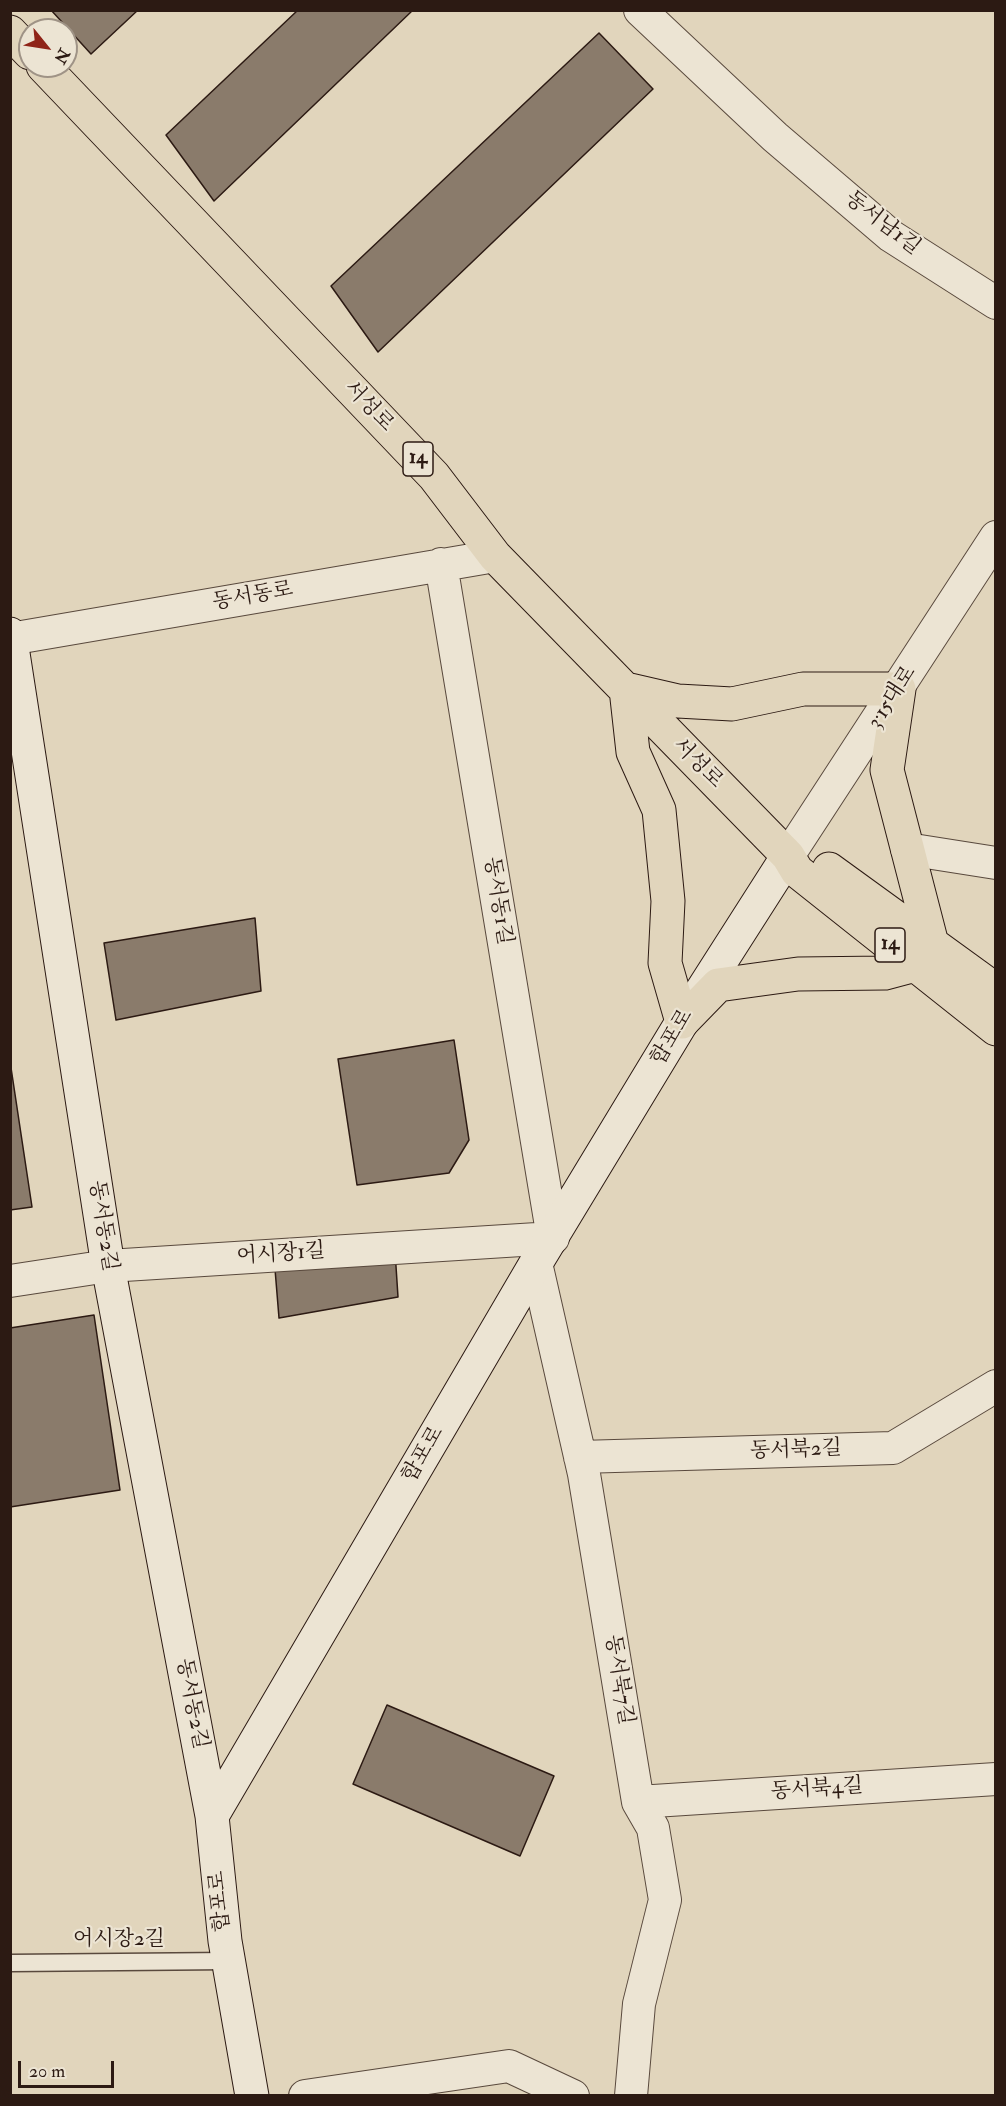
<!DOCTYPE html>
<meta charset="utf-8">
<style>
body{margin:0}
#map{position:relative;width:1006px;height:2106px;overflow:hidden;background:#e1d5bc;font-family:"IM FELL Double Pica",serif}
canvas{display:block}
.frame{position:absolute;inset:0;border:12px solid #2c1a13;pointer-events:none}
.north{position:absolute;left:18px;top:18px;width:60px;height:60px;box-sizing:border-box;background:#ece4d3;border:2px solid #9f9386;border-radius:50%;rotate:120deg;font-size:16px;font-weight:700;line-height:24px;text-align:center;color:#2c1a13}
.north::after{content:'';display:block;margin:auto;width:21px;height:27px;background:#8f2418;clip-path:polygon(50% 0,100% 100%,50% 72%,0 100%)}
.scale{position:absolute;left:18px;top:2061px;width:96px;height:27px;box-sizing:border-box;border:3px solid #2c1a13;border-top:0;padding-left:8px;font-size:18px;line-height:21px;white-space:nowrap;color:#2c1a13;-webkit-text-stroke:4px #ece4d3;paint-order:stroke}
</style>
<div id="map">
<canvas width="1006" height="2106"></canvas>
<div class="frame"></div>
<div class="north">N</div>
<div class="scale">20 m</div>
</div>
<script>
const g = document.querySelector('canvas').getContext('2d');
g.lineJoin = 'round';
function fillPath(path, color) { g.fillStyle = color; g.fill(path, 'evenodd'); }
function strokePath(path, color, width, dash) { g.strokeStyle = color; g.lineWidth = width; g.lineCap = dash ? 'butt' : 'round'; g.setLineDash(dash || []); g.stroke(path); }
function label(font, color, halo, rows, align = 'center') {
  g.font = font + ' "IM FELL Double Pica","Noto Serif KR",serif'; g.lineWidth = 4.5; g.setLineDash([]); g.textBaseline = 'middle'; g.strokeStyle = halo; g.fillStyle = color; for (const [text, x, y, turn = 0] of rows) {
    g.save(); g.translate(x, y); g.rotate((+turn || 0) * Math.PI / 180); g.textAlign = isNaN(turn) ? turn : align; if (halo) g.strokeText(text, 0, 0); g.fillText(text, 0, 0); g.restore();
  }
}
const building = new Path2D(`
 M51,10H138L91,54Z
 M298,10H413L214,201L166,135Z
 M599,33L653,89L378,352L331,286Z
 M255,918L261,991L116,1020L104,943Z
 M454,1040L469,1140L449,1173L357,1185L338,1059Z
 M10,1061L32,1207L10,1210Z
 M395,1251L398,1297L279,1318L275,1269Z
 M94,1315L120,1490L10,1507V1328Z
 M387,1705L554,1776L520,1856L353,1784Z`);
fillPath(building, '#8a7b6b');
strokePath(building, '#2c1a13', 1.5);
const service = new Path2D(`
 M10,1963L229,1961`);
const minor = new Path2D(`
 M640,10L775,137L891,236L996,303
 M10,639L495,556
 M907,849L996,863
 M788,856L996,537
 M536,1263L584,1474L638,1802L653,1828L665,1900L639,2004L631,2096
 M10,1281L108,1266L553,1238L441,564
 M580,1457L893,1448L996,1386
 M638,1802L996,1779
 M305,2096L509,2066L573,2096`);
const secondary = new Path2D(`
 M10,634L108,1266L212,1816
 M252,2096L225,1941L212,1816L536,1263L682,1022L788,856`);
const primary = new Path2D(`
 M10,32L30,53
 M43,66L434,476L495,556L788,856L797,871L996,1029
 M829,869L996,990
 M915,965L885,973L798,974L718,985L682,1022L665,963L668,901L659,810L633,752L626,689L678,701L732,704L803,689H899L887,770L932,944`);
strokePath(service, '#59493d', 19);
strokePath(minor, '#59493d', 34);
strokePath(secondary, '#2c1a13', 35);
strokePath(primary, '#2c1a13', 35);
strokePath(service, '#ece4d3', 16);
strokePath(minor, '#ece4d3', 32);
strokePath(secondary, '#ece4d3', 33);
strokePath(primary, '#e1d5bc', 33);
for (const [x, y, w] of [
 [418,459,30],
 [890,945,30]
]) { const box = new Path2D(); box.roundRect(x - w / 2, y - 17, w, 34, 4.5); g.fillStyle = '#ece4d3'; g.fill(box); strokePath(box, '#2c1a13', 1.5); }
label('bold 20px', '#2c1a13', null, [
 ["14",418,459],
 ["14",890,945]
]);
label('21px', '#2c1a13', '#ece4d3', [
 ["동서남1길",882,224,38],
 ["서성로",368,407,46],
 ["동서동로",253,597,-10],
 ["3·15대로",893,698,-57],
 ["서성로",697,764,45],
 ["동서동1길",497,901,81],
 ["합포로",673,1038,-59],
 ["동서동2길",102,1226,81],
 ["어시장1길",281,1255,-4],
 ["동서북2길",796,1451,-2],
 ["합포로",424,1455,-60],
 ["동서북7길",618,1680,81],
 ["동서동2길",191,1704,79],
 ["동서북4길",817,1790,-4],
 ["합포로",221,1901,-96],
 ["어시장2길",119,1940]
]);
</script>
